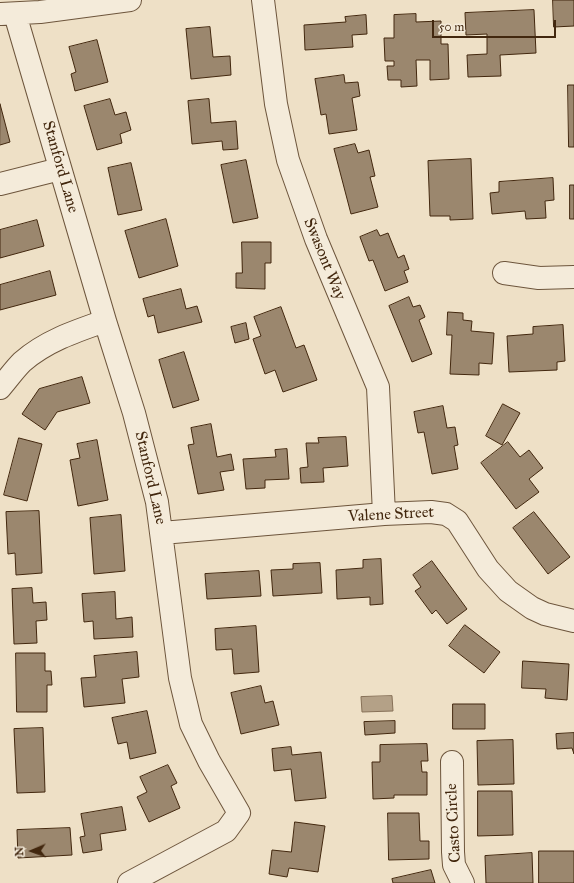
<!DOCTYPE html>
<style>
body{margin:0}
#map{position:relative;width:574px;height:883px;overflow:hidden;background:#eee0c6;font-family:"IM FELL Great Primer",serif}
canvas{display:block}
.north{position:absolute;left:12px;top:831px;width:40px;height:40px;-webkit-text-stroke:3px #f4ebda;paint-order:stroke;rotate:268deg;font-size:11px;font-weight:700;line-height:16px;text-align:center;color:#42270e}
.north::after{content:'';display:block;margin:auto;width:14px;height:18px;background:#42270e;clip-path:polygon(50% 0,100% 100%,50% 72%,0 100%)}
.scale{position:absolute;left:432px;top:20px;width:124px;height:18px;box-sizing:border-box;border:2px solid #42270e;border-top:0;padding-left:5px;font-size:12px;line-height:14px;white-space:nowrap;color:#42270e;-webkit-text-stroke:3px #f4ebda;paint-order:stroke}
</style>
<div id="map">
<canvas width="574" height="883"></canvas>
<div class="north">N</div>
<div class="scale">50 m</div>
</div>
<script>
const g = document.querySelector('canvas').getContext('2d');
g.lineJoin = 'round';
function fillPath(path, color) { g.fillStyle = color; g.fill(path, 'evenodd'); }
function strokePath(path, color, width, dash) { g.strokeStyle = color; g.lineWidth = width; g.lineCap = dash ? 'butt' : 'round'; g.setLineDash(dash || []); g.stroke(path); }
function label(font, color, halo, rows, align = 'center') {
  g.font = font + ' "IM FELL Great Primer",serif'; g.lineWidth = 3; g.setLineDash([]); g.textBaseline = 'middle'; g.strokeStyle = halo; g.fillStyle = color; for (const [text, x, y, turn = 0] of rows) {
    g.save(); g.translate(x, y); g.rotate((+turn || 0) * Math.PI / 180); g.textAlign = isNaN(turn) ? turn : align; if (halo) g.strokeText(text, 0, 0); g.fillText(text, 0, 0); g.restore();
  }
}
const water = new Path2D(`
 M392,696L393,711L362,712L361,697Z`);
fillPath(water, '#b4a187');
strokePath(water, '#867057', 1);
const building = new Path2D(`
 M553,0H574V26L554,27Z
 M534,10L536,53L500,55L501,76L468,77L467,55L487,54V34L466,35L465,13Z
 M416,14V22L441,21V44H448L449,79L430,80V60H416L417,86L401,87V80H388L387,66H394V61H385L384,38H394V15Z
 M366,15L367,34L352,35L353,47L305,50L304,25L346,22L345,17Z
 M210,27L213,57L230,56L231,75L191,79L186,29Z
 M97,40L108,82L75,91L71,74L76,72L69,47Z
 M344,75L345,83L358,82L360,96L352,98L357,130L329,134L326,114L321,115L315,79Z
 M568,85H574V147H569Z
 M110,99L115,115L126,112L131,130L120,134L122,143L97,150L84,106Z
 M209,99L211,123L236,121L238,149L223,150L222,141L192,144L188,101Z
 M0,104L10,142L0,145Z
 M355,144L358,153L369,150L375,176L370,177L378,207L351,214L334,149Z
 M471,159L473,219L450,220V216H430L428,161Z
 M246,160L258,218L233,223L221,165Z
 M131,163L142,210L118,215L108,168Z
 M553,178L554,200L545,201L546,218L526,219L525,211L492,214L490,193L499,192V182Z
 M570,185H574V219H570Z
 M166,219L178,266L139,278L125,231Z
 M37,220L44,246L0,258V230Z
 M377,230L380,236L388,233L398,258L404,255L409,269L404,271L408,282L385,291L373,260L369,261L360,237Z
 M242,242H271V263H265V289L236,288V273H242Z
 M50,271L56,295L0,310V285Z
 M181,289L186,309L197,306L202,322L158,333L154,315L148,317L143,299Z
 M409,297L413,307L420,305L425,317L419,320L432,354L412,362L389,306Z
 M281,307L296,348L304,345L317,380L283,392L275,370L265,374L253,339L261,336L254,317Z
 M448,312L463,313V320L472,321L471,331L494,333L492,364L479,363V375L450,374L452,335H447Z
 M246,323L249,339L235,343L231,327Z
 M563,325L565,361L557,362V370L509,372L507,336L533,334V327Z
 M184,352L199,400L173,408L159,360Z
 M82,377L90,403L57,412L45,430L22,414L39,389Z
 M503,404L520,413L502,445L486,436Z
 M443,406L447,428L455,427L458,445L454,446L458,469L432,474L424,432L418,433L414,412Z
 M211,424L217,457L231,454L234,470L220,472L224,490L198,494L188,445L194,444L191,428Z
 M346,437L348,466L323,468L324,482L301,483L300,468L308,467L306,443H319L318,438Z
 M19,438L42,444L27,501L4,495Z
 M97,440L108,500L78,506L70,460L80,458L77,444Z
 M508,442L520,457L529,450L543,468L529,479L539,492L516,509L481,463Z
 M287,449L289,479L265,480V488L246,489L243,459L276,457L275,450Z
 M39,511L42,573L16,575L15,553L8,554L6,512Z
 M534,512L570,557L548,574L513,528Z
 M121,515L125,571L94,574L90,518Z
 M381,559L383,604L370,605V597L337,599L336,570L363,568V560Z
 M432,561L467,609L447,624L436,610L432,614L415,591L421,587L413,575Z
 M320,563L322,593L273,596L271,570L293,569V564Z
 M259,571L261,596L207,599L205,574Z
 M32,588L33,603L46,602L47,620L36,621L37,643L14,644L12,589Z
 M115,592L116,619L132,617L133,637L94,639L93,621L84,622L82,594Z
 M465,625L500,652L484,673L449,646Z
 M256,626L259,672L234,674L232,649L216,650L215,629Z
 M137,652L139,677L122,679L125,703L84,707L81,678L96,677L94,656Z
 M16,653H45V671H51L52,685H47V712H17Z
 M523,661L569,664L567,700L545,698L546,689L522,688Z
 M261,686L265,703L273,701L279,725L241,734L231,693Z
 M453,704H485V729H453Z
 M147,711L156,753L130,759L127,742L118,744L112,718Z
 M395,721V733L365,735L364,722Z
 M43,728L45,792L17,793L14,729Z
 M574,733V754L572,748L557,749L556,734Z
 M513,740L514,784L478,785L477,741Z
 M427,744L428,761H421L422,772H427V795H394V798L373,799L372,762H380V745Z
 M291,747L292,755L321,752L326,798L295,801L291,769L274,771L272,749Z
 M168,765L177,783L171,786L180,808L149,822L137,797L147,792L140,777Z
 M478,791H512L513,835L478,836Z
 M122,807L126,830L100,834L102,850L83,853L80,837L85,836L81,814Z
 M388,813H419L420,841H429V859L389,860Z
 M295,822L325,826L318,872L289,868L287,877L269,874L272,850L291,852Z
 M70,828L72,855L18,858L17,830Z
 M539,851H574V883H539Z
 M532,853L533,883H486L485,856Z
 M431,870L435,883H393L392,879Z`);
fillPath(building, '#9b876e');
strokePath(building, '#42270e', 1);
const minor = new Path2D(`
 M263,0L276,104L288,160L316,239L378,387L384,514
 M1,14L40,12L130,0
 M15,14L105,321L134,413L157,502L180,678L191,724L209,761L239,813L226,831L129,883
 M0,184L60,169
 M504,273L539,278L574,277
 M0,388C7,380 14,370 22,362C46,341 76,331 105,321
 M162,533L384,514L431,512L446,514L457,521L488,569L508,591L532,608L545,614L574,621
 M452,762L453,852L454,865L463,883`);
strokePath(minor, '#6d553c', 24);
strokePath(minor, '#f4ebda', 22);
label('16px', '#42270e', '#f4ebda', [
 ["Stanford Lane",60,167,74],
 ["Swasont Way",324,259,68],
 ["Stanford Lane",150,478,77],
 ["Valene Street",391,515,-3],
 ["Casto Circle",454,823,-93]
]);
</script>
